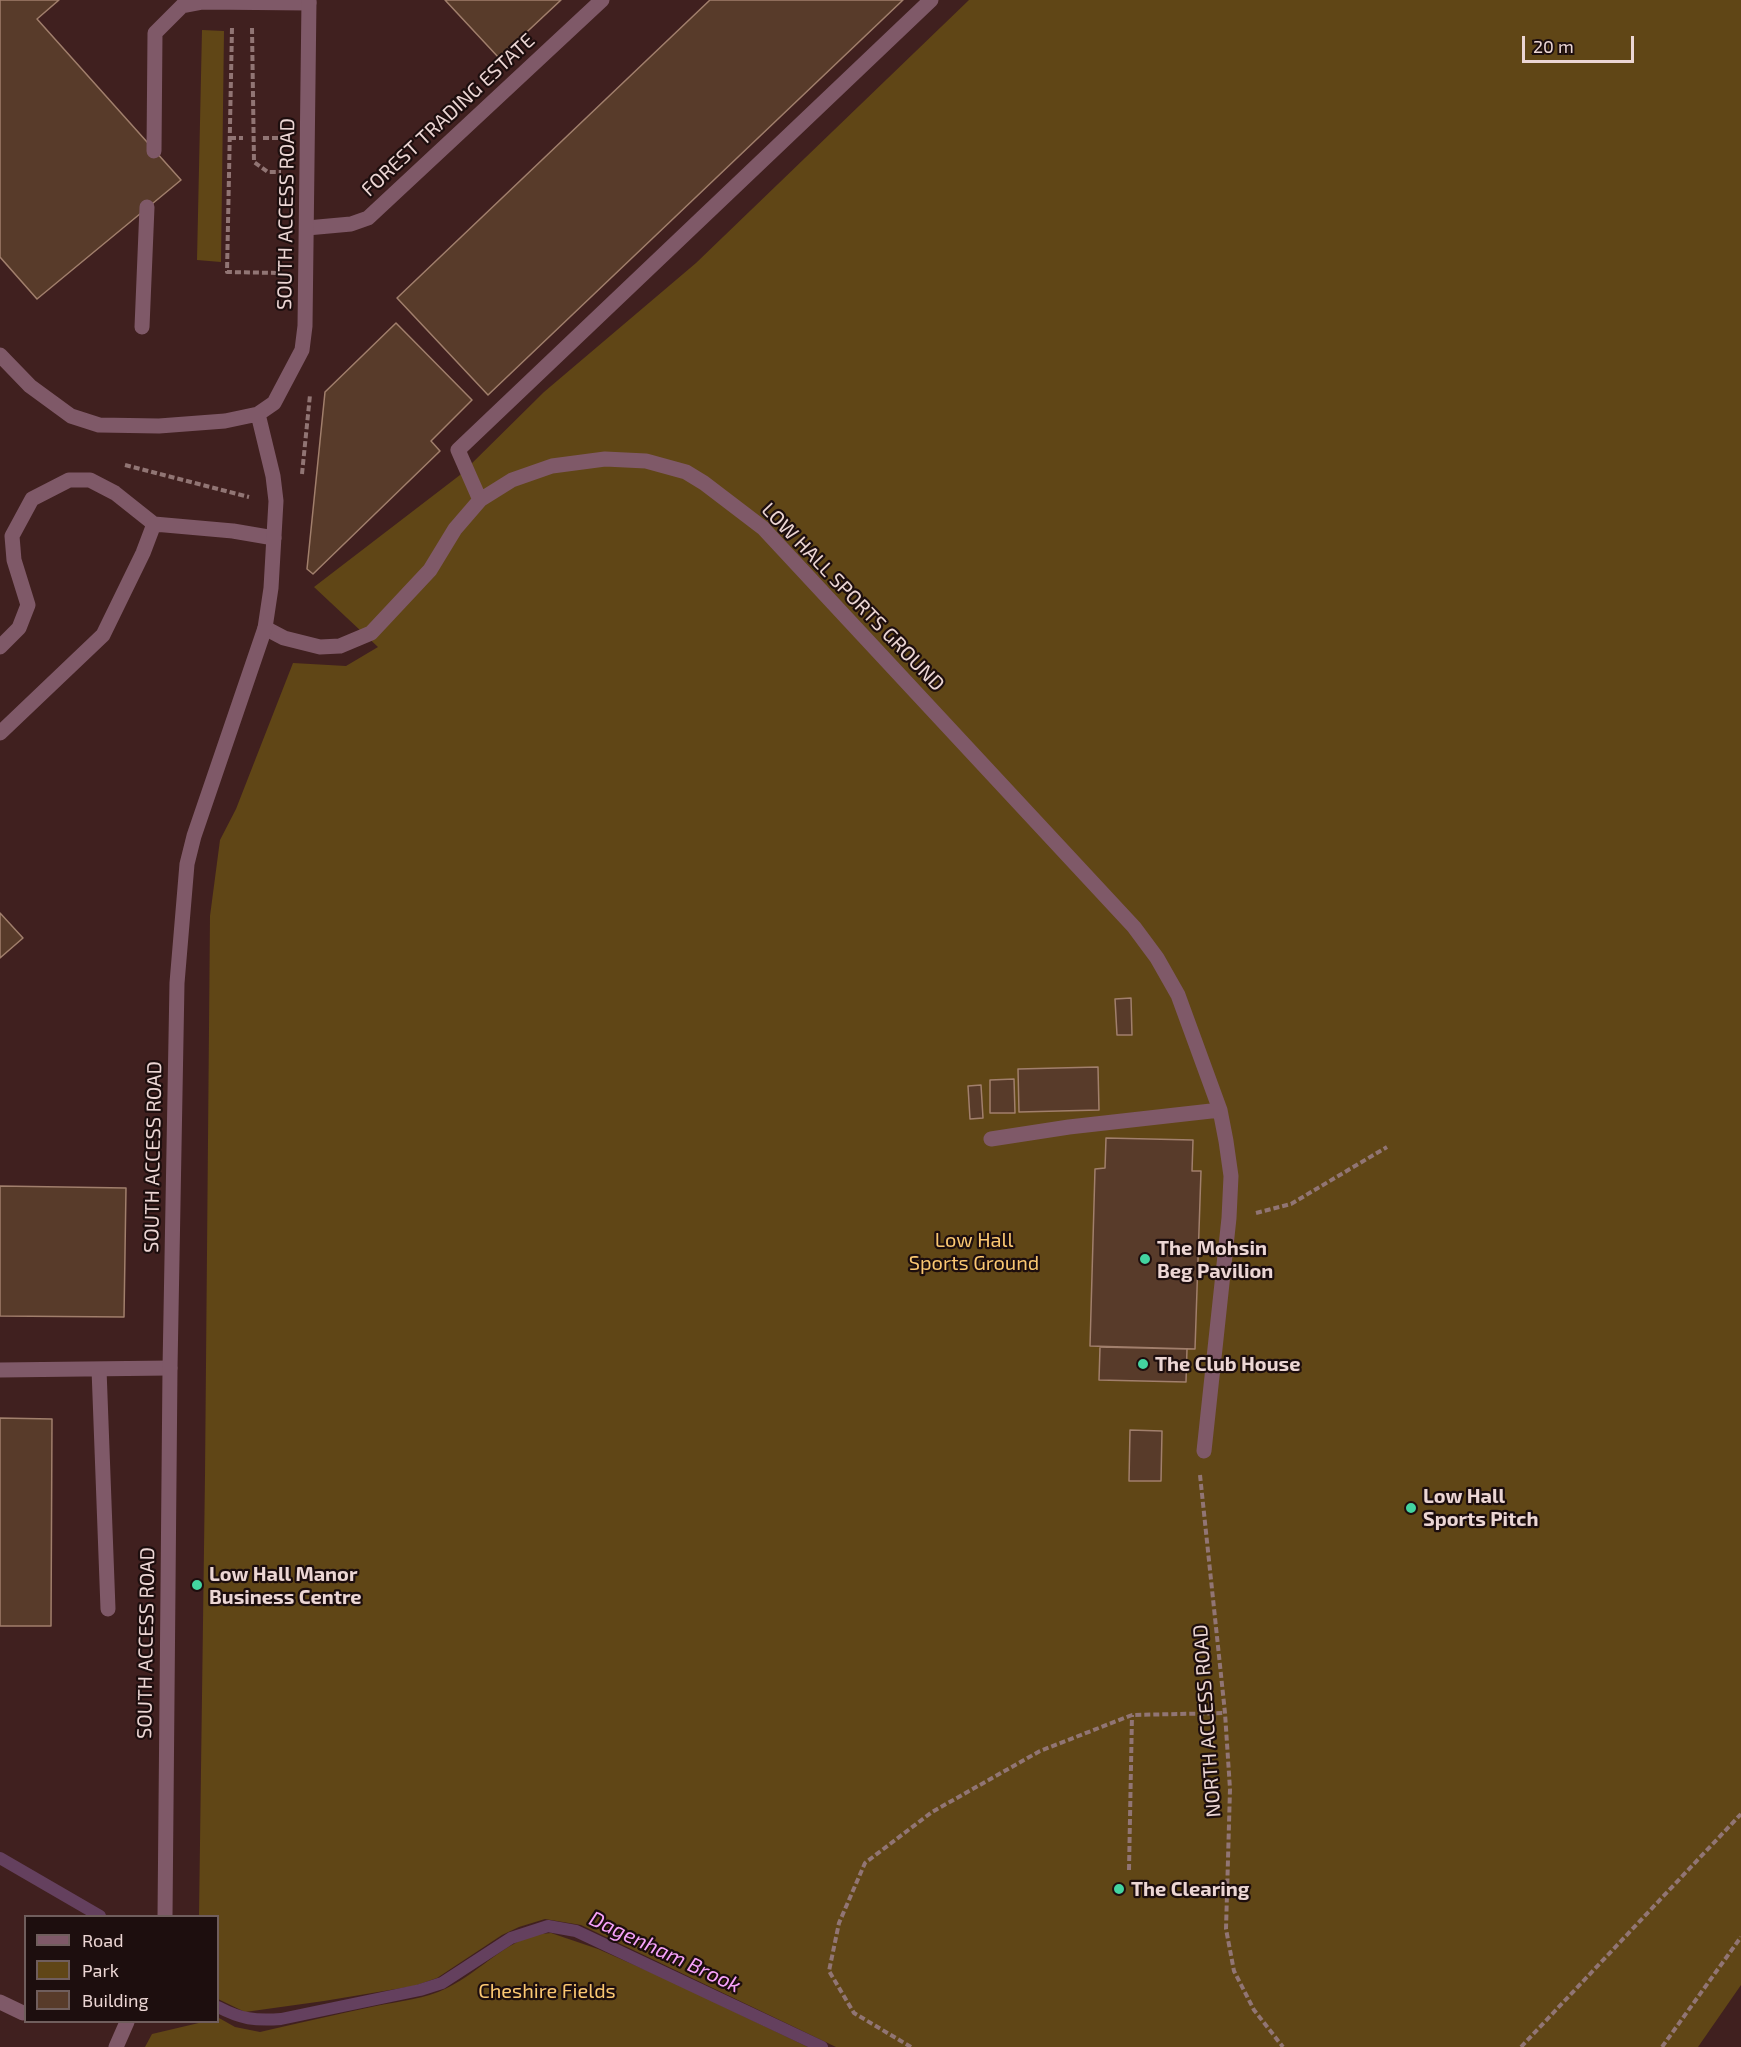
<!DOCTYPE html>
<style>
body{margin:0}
#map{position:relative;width:1741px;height:2047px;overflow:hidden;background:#40201f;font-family:"Exo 2",sans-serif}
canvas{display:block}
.legend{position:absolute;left:24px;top:1915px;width:195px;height:108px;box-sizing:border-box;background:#1d0e0e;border:2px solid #705e5d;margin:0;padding:8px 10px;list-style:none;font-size:18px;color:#ecd6d4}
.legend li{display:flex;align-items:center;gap:12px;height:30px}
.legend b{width:30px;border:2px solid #705e5d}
.scale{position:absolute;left:1522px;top:36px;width:112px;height:27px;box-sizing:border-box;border:3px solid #ecd6d4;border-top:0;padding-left:8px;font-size:18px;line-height:21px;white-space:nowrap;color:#ecd6d4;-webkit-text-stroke:4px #1d0e0e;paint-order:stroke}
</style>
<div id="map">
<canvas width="1741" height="2047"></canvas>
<ul class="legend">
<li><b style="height:8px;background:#7f5968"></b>Road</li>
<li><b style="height:16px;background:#604616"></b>Park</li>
<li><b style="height:16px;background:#583b2a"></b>Building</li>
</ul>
<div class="scale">20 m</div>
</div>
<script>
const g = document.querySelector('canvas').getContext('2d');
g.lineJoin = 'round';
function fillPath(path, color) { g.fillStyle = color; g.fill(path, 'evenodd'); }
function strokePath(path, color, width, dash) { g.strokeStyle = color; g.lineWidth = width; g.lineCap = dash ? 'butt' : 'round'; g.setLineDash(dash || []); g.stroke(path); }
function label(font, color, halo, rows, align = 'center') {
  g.font = font + ' "Exo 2",sans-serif'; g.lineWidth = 4.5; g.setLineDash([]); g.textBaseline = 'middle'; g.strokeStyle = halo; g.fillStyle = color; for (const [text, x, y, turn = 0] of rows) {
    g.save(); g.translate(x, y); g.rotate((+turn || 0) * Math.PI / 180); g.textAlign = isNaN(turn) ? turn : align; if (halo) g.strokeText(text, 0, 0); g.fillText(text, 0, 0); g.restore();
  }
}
fillPath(new Path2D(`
 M969,0H1741V1985L1698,2047H836L581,1925L545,1919L519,1927L502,1935L437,1978L414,1986L324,2001L245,2012L218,1999V1916H199L205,1475L210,916L220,840L236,809L293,663L346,666L378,647L314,587L460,475L544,392L696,263Z
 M202,30L224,31L221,262L197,260Z
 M551,1933L598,1949L666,1979L808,2047H145L152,2034L203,2022H218L219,2018L235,2027L260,2032C299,2023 337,2014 376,2006C399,2001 426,1999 447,1988C483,1971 508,1935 551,1933Z`), '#604616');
strokePath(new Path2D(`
 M0,1858L100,1916
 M218,2007C241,2019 255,2021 281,2019L420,1990L442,1983L511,1938L548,1926L576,1931L822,2047`), '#64405e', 12);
const building = new Path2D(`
 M0,0H59L37,19L181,180L37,299L0,257Z
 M445,0H561L499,58Z
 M710,0H903L488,395L397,298Z
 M396,323L472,400L431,441L440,451L313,574L307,569L325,392Z
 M0,913L23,938L0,958Z
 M1131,998L1132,1035H1117L1115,999Z
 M1098,1067L1099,1110L1019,1112L1018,1069Z
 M1014,1079L1015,1113H990V1080Z
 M981,1085L983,1118L970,1119L968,1086Z
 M1106,1138L1193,1140L1192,1171H1201L1195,1349L1090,1346L1095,1169L1105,1168Z
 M0,1186L126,1188L124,1317L0,1316Z
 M1100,1347L1187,1349L1186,1382L1099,1380Z
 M0,1418L52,1419L51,1626H0Z
 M1130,1430L1162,1431L1161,1481H1129Z`);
fillPath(building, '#583b2a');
strokePath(building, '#a17f6c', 1.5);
strokePath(new Path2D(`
 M232,28L227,272L279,273
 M252,28L254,162L268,172H281
 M230,138H243
 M263,138H281
 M125,465L249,497
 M302,474L310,395
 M1256,1213L1291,1204L1387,1147
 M1200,1475L1225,1713L1230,1789L1226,1929L1234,1971L1254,2010L1283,2047
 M1129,1870L1132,1715
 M911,2047L854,2013L829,1971L839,1923L865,1863L932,1812L1040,1751L1132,1715L1225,1713
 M1521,2047L1741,1814
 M1662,2047L1741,1937`), '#917574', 4, [6, 3]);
strokePath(new Path2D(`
 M154,151L155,33L182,6L203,2L309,3
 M307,228L351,224L368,218L602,0
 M142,327L147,207
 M480,500L458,450L931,0
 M265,628L284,638L320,647L340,646L371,633L430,570L455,529L480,500L512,480L552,466L605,459L646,461L686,472L704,483L763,528L1134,927L1157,958L1178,995L1220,1110L1226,1141L1231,1176L1229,1218L1204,1451
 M0,647L19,628L28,605L14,560L12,536L32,499L69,480H90L115,493L154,524L233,531L274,538
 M0,733L103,635L143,553L154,524
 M991,1139L1069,1127L1220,1110
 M99,1369L108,1609
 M0,1370L170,1368
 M0,2002L23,2013`), '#7f5968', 15);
strokePath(new Path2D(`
 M0,355L30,386L71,416L99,425L159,426L225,421L258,414L274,403L302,350L305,326L309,0
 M165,1916L170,1368L177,983L187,864L194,836L265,628L271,588L276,501L273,476L258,414
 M116,2047L127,2022`), '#7f5968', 15);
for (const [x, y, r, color] of [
 [1145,1259,6,"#43d4a0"],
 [1143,1364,6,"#43d4a0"],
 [1411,1508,6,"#43d4a0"],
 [197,1585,6,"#43d4a0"],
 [1119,1889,6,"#43d4a0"]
]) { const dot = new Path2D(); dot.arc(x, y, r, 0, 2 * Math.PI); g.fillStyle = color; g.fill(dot); strokePath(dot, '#1d0e0e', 2); }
label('20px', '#ecd6d4', '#1d0e0e', [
 ["FOREST TRADING ESTATE",448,115,-43],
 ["SOUTH ACCESS ROAD",286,214,-89],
 ["LOW HALL SPORTS GROUND",853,597,46],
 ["SOUTH ACCESS ROAD",153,1157,-89],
 ["SOUTH ACCESS ROAD",146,1643,-89],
 ["NORTH ACCESS ROAD",1207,1721,-94]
]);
label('20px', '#fbc872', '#1d0e0e', [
 ["Low Hall",974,1240],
 ["Sports Ground",974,1263],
 ["Cheshire Fields",547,1991]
]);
label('bold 20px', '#ecd6d4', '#1d0e0e', [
 ["The Mohsin",1157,1248],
 ["Beg Pavilion",1157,1271],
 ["The Club House",1155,1364],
 ["Low Hall",1423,1496],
 ["Sports Pitch",1423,1519],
 ["Low Hall Manor",209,1574],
 ["Business Centre",209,1597],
 ["The Clearing",1131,1889]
], 'left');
label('italic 21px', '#f7a2fa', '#1d0e0e', [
 ["Dagenham Brook",665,1952,25]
]);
</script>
